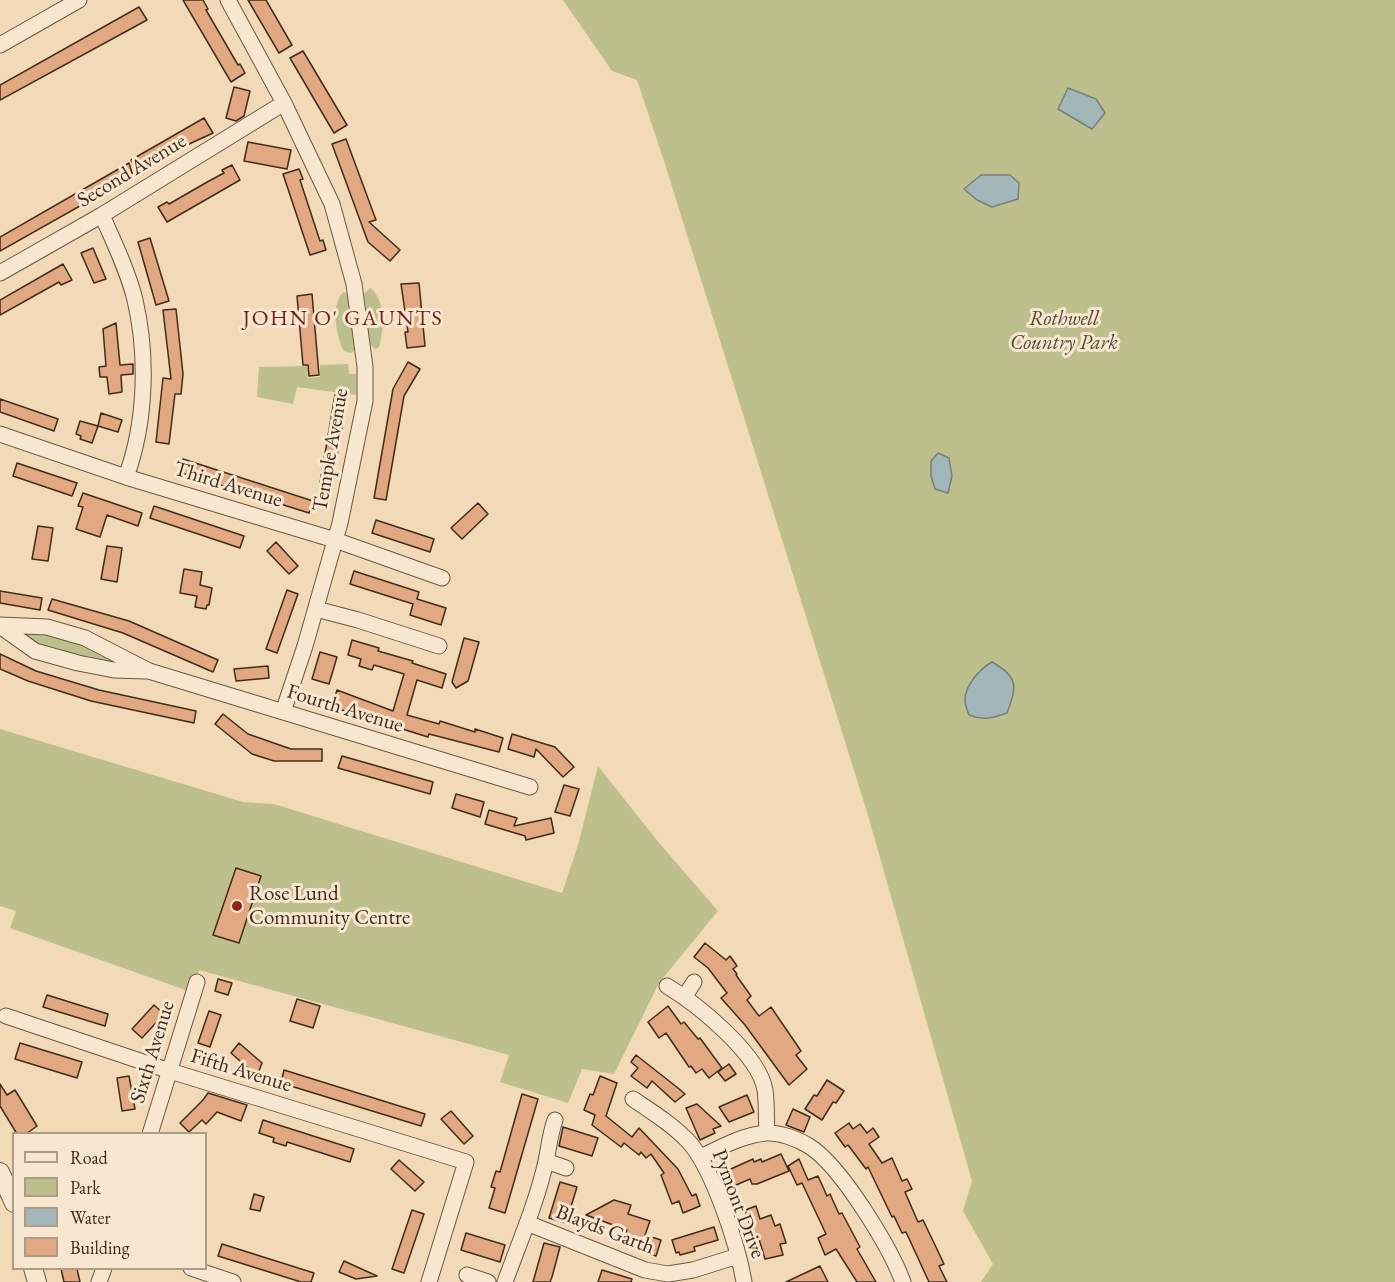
<!DOCTYPE html>
<style>
body{margin:0}
#map{position:relative;width:1395px;height:1282px;overflow:hidden;background:#f2d9b7;font-family:"EB Garamond",serif}
canvas{display:block}
.legend{position:absolute;left:12px;top:1132px;width:195px;height:138px;box-sizing:border-box;background:#f7e6d0;border:2px solid #ae9c88;margin:0;padding:8px 10px;list-style:none;font-size:18px;color:#402c1b}
.legend li{display:flex;align-items:center;gap:12px;height:30px}
.legend b{width:30px;border:2px solid #ae9c88}
</style>
<div id="map">
<canvas width="1395" height="1282"></canvas>
<ul class="legend">
<li><b style="height:8px;background:#f7e6d0"></b>Road</li>
<li><b style="height:16px;background:#bdbf8d"></b>Park</li>
<li><b style="height:16px;background:#a1b7ba"></b>Water</li>
<li><b style="height:16px;background:#e2a881"></b>Building</li>
</ul>
</div>
<script>
const g = document.querySelector('canvas').getContext('2d');
g.lineJoin = 'round';
function fillPath(path, color) { g.fillStyle = color; g.fill(path, 'evenodd'); }
function strokePath(path, color, width, dash) { g.strokeStyle = color; g.lineWidth = width; g.lineCap = dash ? 'butt' : 'round'; g.setLineDash(dash || []); g.stroke(path); }
function label(font, color, halo, rows, align = 'center') {
  g.font = font + ' "EB Garamond",serif'; g.lineWidth = 6; g.setLineDash([]); g.textBaseline = 'middle'; g.strokeStyle = halo; g.fillStyle = color; for (const [text, x, y, turn = 0] of rows) {
    g.save(); g.translate(x, y); g.rotate((+turn || 0) * Math.PI / 180); g.textAlign = isNaN(turn) ? turn : align; if (halo) g.strokeText(text, 0, 0); g.fillText(text, 0, 0); g.restore();
  }
}
fillPath(new Path2D(`
 M563,0H1395V1282H981L993,1264L963,1211L972,1181L867,812L665,164L637,80L612,71Z
 M370,288C386,299 384,331 379,347L375,349L369,343L364,294Z
 M344,292L348,293L355,350L351,353L344,351C336,337 330,303 344,292Z
 M348,364L349,374H356V395L297,387L293,404L257,397L259,367L307,366L308,378L320,377V365Z
 M20,632L48,633L67,637L115,660V662L36,646Z
 M0,729L243,802L274,804L562,893L578,845L598,766L660,844L718,911L659,983L614,1074L582,1069L568,1103L500,1082L509,1055L199,970L194,993L10,928L16,911L0,906Z`), '#bdbf8d');
const water = new Path2D(`
 M1068,88L1096,99L1105,113L1092,129L1058,109Z
 M981,175H1010L1019,183L1018,199L992,207L977,200L964,189Z
 M938,453L949,458L952,476L948,493L935,489L931,476V461Z
 M992,662C1019,677 1017,687 1007,713C993,718 983,721 969,715C967,710 965,705 965,700C965,685 980,669 992,662Z`);
fillPath(water, '#a1b7ba');
strokePath(water, '#7a7f7a', 1.5);
const building = new Path2D(`
 M183,0H203L208,9L206,10L238,65L240,64L245,73L231,82Z
 M248,0H266L292,45L279,53Z
 M139,7L147,20L0,100V85Z
 M303,51L347,125L334,133L290,58Z
 M234,87L250,91L244,116L236,121L226,118Z
 M204,118L213,133L187,145L148,168L149,170L140,175L131,160Z
 M346,139L376,220L369,222L400,250L390,261L368,242L332,144Z
 M248,142L291,150L287,169L244,161Z
 M129,163L133,176L0,251V237Z
 M232,165L240,180L167,222L158,207L167,202L169,204L209,181L224,173L222,170Z
 M299,169L303,179L300,180L320,241L323,240L326,250L310,255L283,174Z
 M150,238L169,301L156,305L138,242Z
 M93,248L106,279L94,283L81,253Z
 M63,264L72,280L61,285L59,282L0,315V300Z
 M419,283L425,346L407,348L405,332H408L401,284Z
 M312,294L319,375L309,376L308,365H303L297,296Z
 M176,309L183,374L181,394H175L169,444L156,442L163,378L171,379L163,310Z
 M116,323L120,365L133,364V374L121,375L122,392L109,394L107,377H100L99,367L106,366L103,329Z
 M408,362L420,369L404,396L386,500L374,498L393,389Z
 M335,395L347,398L331,491L319,489Z
 M0,399L58,419L54,431L0,412Z
 M101,413L122,420L118,432L98,426Z
 M80,421L98,426L92,443L80,439L81,436L76,434Z
 M183,459L313,501L309,513L179,472Z
 M17,463L77,483L72,496L13,476Z
 M83,493L142,513L138,526L107,515L100,537L76,529L83,507L78,506Z
 M478,503L488,514L462,539L451,528Z
 M154,506L244,536L240,548L150,518Z
 M376,520L434,539L430,552L372,533Z
 M38,526L53,528L48,561L32,559Z
 M276,542L298,566L289,574L267,551Z
 M107,546L122,548L117,582L101,579Z
 M184,569L202,572L200,585L212,588L209,605H207L206,609L195,607L197,596L180,593Z
 M354,571L419,592L417,599L446,608L441,625L410,615L413,604L350,584Z
 M287,590L298,594L277,653L266,649Z
 M0,591L42,598L40,610L0,603Z
 M52,599L129,621L218,660L213,672L123,633L48,610Z
 M464,638L479,642L468,681L456,688L452,682Z
 M352,640L379,648L378,651L413,661L412,663L446,674L442,688L417,680L407,715L439,724L440,721L475,732V729L503,738L499,752L429,734L428,737L332,707L337,690L393,711L404,674L374,665L372,670L359,666L361,659L348,655Z
 M320,652L337,657L329,684L312,679Z
 M0,654L36,671L99,690L196,711L194,723L91,701L28,681L0,669Z
 M268,666L269,678L236,681L234,669Z
 M223,714L248,734L291,749H322V761H274L252,754L215,724Z
 M512,734L555,747L574,767L563,777L536,749L534,757L508,749Z
 M342,756L433,782L430,794L338,768Z
 M564,785L579,789L570,816L555,812Z
 M456,794L484,802L480,817L452,808Z
 M489,810L517,818L514,826L551,818L554,833L526,840L525,836L485,824Z
 M236,868L261,876L239,943L213,935Z
 M705,943L726,960L730,956L737,966L733,969L737,974L736,975L751,996L747,1000L759,1016L771,1007L801,1051L796,1055L807,1069L789,1085L745,1025L721,998L727,993L708,968L694,957Z
 M218,979L232,983L228,995L215,991Z
 M47,995L108,1014L105,1026L43,1007Z
 M297,999L320,1006L313,1028L290,1021Z
 M154,1005L164,1014L142,1038L132,1029Z
 M668,1006L681,1024L684,1022L698,1039L700,1038L722,1068L709,1078L702,1069L696,1073L691,1066L689,1067L666,1033L659,1038L648,1022Z
 M209,1011L221,1015L210,1047L198,1043Z
 M20,1043L82,1062L77,1078L15,1059Z
 M239,1043L262,1063L257,1076L231,1053Z
 M636,1055L678,1088L685,1094L675,1102L652,1081L647,1088L631,1076L638,1068L631,1062Z
 M729,1064L736,1074L725,1081L718,1072Z
 M284,1070L425,1114L421,1126L281,1083Z
 M129,1076L135,1109L122,1111L117,1078Z
 M600,1076L617,1083L606,1116L632,1137L639,1128L678,1169L692,1196L696,1194L700,1206L683,1213L679,1201L672,1204L661,1175L664,1173L651,1154L646,1158L641,1152L639,1155L624,1143L621,1147L592,1125L595,1115L584,1110L590,1094L593,1095Z
 M827,1080L844,1091L836,1103L833,1102L822,1120L805,1109L814,1095L817,1096Z
 M0,1084L7,1095L15,1090L37,1126L26,1134H17L0,1106Z
 M208,1093L247,1105L241,1121L217,1112L206,1124L202,1120L189,1132L180,1123L203,1100Z
 M522,1094L538,1099L505,1213L489,1208L495,1188L491,1187L496,1171L500,1172Z
 M747,1095L754,1112L729,1122L719,1107Z
 M697,1104L721,1126L713,1129L715,1133L700,1140L686,1108Z
 M793,1109L810,1117L804,1132L786,1125Z
 M451,1111L473,1136L464,1144L441,1119Z
 M263,1120L354,1149L350,1162L287,1142L286,1146L273,1142L274,1138L259,1133Z
 M849,1123L853,1129L860,1124L867,1133L873,1128L879,1137L869,1144L882,1163L892,1158L902,1181L907,1179L912,1189L905,1192L918,1222L923,1220L935,1245L944,1264L939,1266L947,1282H929L906,1232L902,1233L894,1216L892,1217L868,1167L866,1169L848,1145L845,1147L835,1133Z
 M563,1127L598,1138L592,1156L559,1146Z
 M781,1154L789,1171L757,1184H752L750,1179L729,1188L722,1173L753,1159L754,1162L761,1159L762,1162Z
 M799,1159L808,1180L818,1176L827,1196L830,1194L839,1214L842,1213L860,1247L857,1249L876,1282H857L836,1249L825,1255L818,1238L826,1234L802,1183L797,1185L788,1166Z
 M399,1160L424,1182L415,1191L391,1169Z
 M560,1182L577,1187L566,1223L549,1218Z
 M254,1194L264,1197L260,1211L250,1209Z
 M614,1200L631,1205L628,1214L650,1221L645,1235L661,1240L656,1256L644,1252L645,1247L623,1240L627,1230L586,1215Z
 M756,1206L760,1219L771,1215L775,1226L780,1224L786,1243L780,1244L783,1255L765,1259L759,1239L755,1241L745,1210Z
 M412,1210L424,1214L404,1273L392,1269Z
 M714,1227L718,1240L694,1247L695,1251L680,1255L679,1252L676,1253L672,1240Z
 M466,1233L505,1245L500,1262L461,1250Z
 M544,1243L560,1247L552,1277L550,1282H533Z
 M222,1244L314,1273L311,1282H301L218,1256Z
 M344,1261L377,1276L356,1279L339,1272Z
 M820,1266L828,1282H786Z
 M61,1269H77L80,1282H64Z
 M602,1270L632,1279L631,1282H598Z`);
fillPath(building, '#e2a881');
strokePath(building, '#402c1b', 1.5);
const minor = new Path2D(`
 M228,0L284,103L332,204L354,284L365,367V401L340,523L305,646L283,712
 M0,45L79,0
 M102,215C114,243 128,271 135,300C148,356 146,423 126,477
 M0,273L102,215L284,103
 M0,434L126,477L335,540L442,578
 M316,609L358,620L439,646
 M0,625L47,627L85,638L149,671L530,787
 M0,626L35,651L78,663L114,670L146,671
 M667,986C697,1004 759,1054 765,1090C767,1104 766,1119 767,1133
 M685,996L694,982
 M6,1016L170,1071L466,1162L429,1282
 M633,1099C652,1112 672,1124 688,1141C713,1168 738,1246 744,1282
 M150,1134L197,982
 M701,1157C721,1147 743,1135 766,1133C779,1132 798,1139 809,1146C841,1166 890,1247 903,1282
 M546,1161L566,1168
 M527,1223L645,1270L668,1274L693,1270L738,1256
 M191,1268L233,1282
 M467,1275L488,1282
 M99,1282L104,1268
 M505,1282C519,1243 537,1202 546,1161C549,1147 550,1134 555,1120`);
const tertiary = new Path2D(`
 M0,1172L14,1203
 M33,1268L37,1282`);
strokePath(minor, '#6c5742', 17);
strokePath(tertiary, '#6c5742', 20);
strokePath(minor, '#f7e6d0', 15);
strokePath(tertiary, '#f7e6d0', 18);
for (const [x, y, r, color] of [
 [237,906,6,"#8f2418"]
]) { const dot = new Path2D(); dot.arc(x, y, r, 0, 2 * Math.PI); g.fillStyle = color; g.fill(dot); strokePath(dot, '#f7e6d0', 2); }
label('21px', '#402c1b', '#f7e6d0', [
 ["Second Avenue",132,171,-31],
 ["Temple Avenue",331,450,-80],
 ["Third Avenue",228,485,17],
 ["Fourth Avenue",345,709,17],
 ["Sixth Avenue",153,1052,-73],
 ["Fifth Avenue",241,1071,17],
 ["Pymont Drive",738,1204,69],
 ["Blayds Garth",605,1230,21]
]);
label('italic 21px', '#594932', '#f7e6d0', [
 ["Rothwell",1064,319],
 ["Country Park",1064,343]
]);
label('21px', '#402c1b', '#f7e6d0', [
 ["Rose Lund",249,894],
 ["Community Centre",249,918]
], 'left');
g.letterSpacing = '1.5px';
label('22px', '#7a1f14', '#f7e6d0', [
 ["JOHN O' GAUNTS",343,319]
]);
g.letterSpacing = '0px';
</script>
